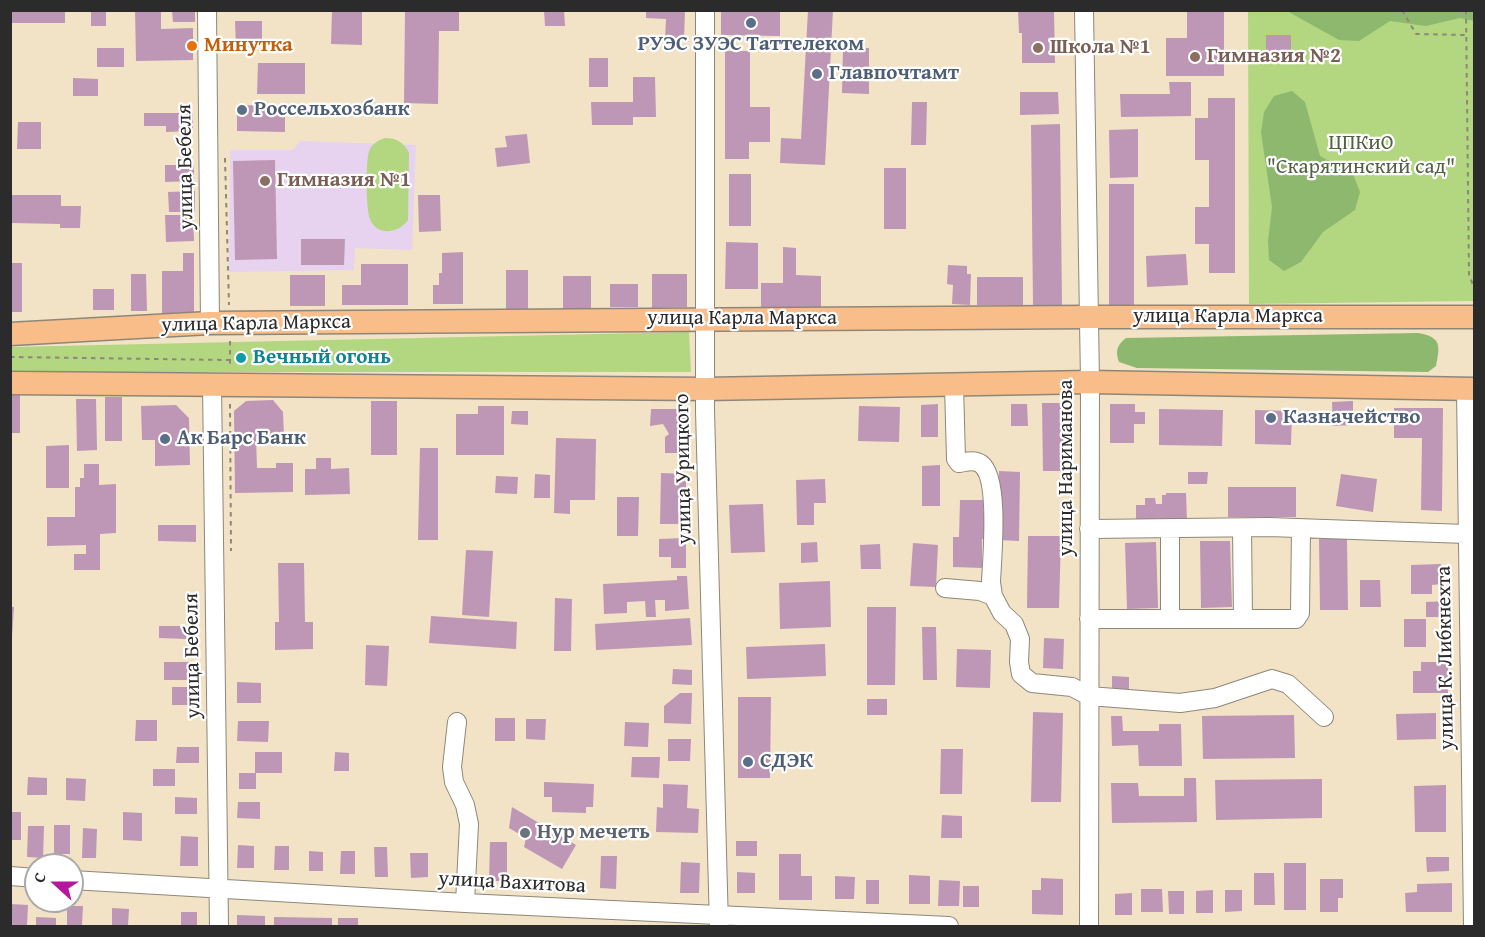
<!DOCTYPE html>
<meta charset="utf-8">
<style>
body{margin:0}
#map{position:relative;width:1485px;height:937px;overflow:hidden;background:#f2e3c7;font-family:"Gentium Book Plus",serif}
canvas{display:block}
.frame{position:absolute;inset:0;border:12px solid #2b2b2b;pointer-events:none}
.north{position:absolute;left:24px;top:853px;width:60px;height:60px;box-sizing:border-box;background:#fff;border:2px solid #aaa;border-radius:50%;rotate:291deg;font-size:16px;font-weight:700;line-height:24px;text-align:center;color:#2b2b2b}
.north::after{content:'';display:block;margin:auto;width:21px;height:27px;background:#b5179e;clip-path:polygon(50% 0,100% 100%,50% 72%,0 100%)}
</style>
<div id="map">
<canvas width="1485" height="937"></canvas>
<div class="frame"></div>
<div class="north">С</div>
</div>
<script>
const g = document.querySelector('canvas').getContext('2d');
g.lineJoin = 'round';
function fillPath(path, color) { g.fillStyle = color; g.fill(path, 'evenodd'); }
function strokePath(path, color, width, dash) { g.strokeStyle = color; g.lineWidth = width; g.lineCap = dash ? 'butt' : 'round'; g.setLineDash(dash || []); g.stroke(path); }
function label(font, color, halo, rows, align = 'center') {
  g.font = font + ' "Gentium Book Plus",serif'; g.lineWidth = 4.5; g.setLineDash([]); g.textBaseline = 'middle'; g.strokeStyle = halo; g.fillStyle = color; for (const [text, x, y, turn = 0] of rows) {
    g.save(); g.translate(x, y); g.rotate((+turn || 0) * Math.PI / 180); g.textAlign = isNaN(turn) ? turn : align; if (halo) g.strokeText(text, 0, 0); g.fillText(text, 0, 0); g.restore();
  }
}
fillPath(new Path2D(`
 M300,141L416,145L412,250L355,248L354,270L229,272L230,150H293Z`), '#e7d2ef');
fillPath(new Path2D(`
 M1248,11H1474V301L1249,304Z
 M385,138C396,138 404,142 409,153L408,220C399,233 377,237 370,219C366,210 365,157 370,149C373,143 379,140 385,138Z
 M689,332L691,372H11L10,347Z`), '#b2d780');
fillPath(new Path2D(`
 M1287,11H1474V21L1460,18L1426,26L1390,21L1359,41L1339,40Z
 M1292,91L1305,102L1320,156L1353,174L1360,192L1355,210L1323,232L1301,262L1284,271L1269,260L1268,241L1272,207L1261,132L1264,112L1274,96Z
 M1418,333C1442,337 1440,346 1436,366L1428,372L1137,368L1119,362C1115,351 1117,345 1126,338Z`), '#8db86e');
fillPath(new Path2D(`
 M10,10H65V23H10Z
 M91,10H106V26H91Z
 M135,10H161V29L193,28V60L136,61Z
 M172,10H195V22H173Z
 M332,10H362V45L331,44Z
 M405,10H459V31H439L438,104L404,103Z
 M544,10H564L565,26H545Z
 M646,10H685L684,40H665L666,19L646,18Z
 M721,10H780V36L721,35Z
 M808,10H833L825,165L780,163L781,138L801,139Z
 M1018,10H1054L1055,63H1022V33H1019Z
 M1187,10H1224V76H1166V38H1187Z
 M235,21H262V47H236Z
 M1266,35H1291V59H1266Z
 M97,48H124V67H97Z
 M843,48H869V94L842,93Z
 M725,51H750V107H770V142H749V159H725Z
 M589,58H608V87H589Z
 M258,63H305V94H257Z
 M633,77H655L656,117H633V125H592L591,102H633Z
 M73,78L98,79V96H73Z
 M1169,82H1191V116L1121,117L1120,94H1170Z
 M1020,92H1058L1059,114L1020,115Z
 M1208,98H1235V273H1209V244H1195V207H1209V160H1195V118H1208Z
 M912,102H927L926,145H911Z
 M237,105L285,106V132L237,131Z
 M144,113H193V131L166,132V126H144Z
 M18,122H41V149H17Z
 M1060,124L1062,305L1033,306L1031,125Z
 M1138,129V177L1110,178L1109,130Z
 M527,134L530,163L497,167L495,148L507,147L505,136Z
 M275,160L277,259L235,260L233,161Z
 M165,165H194V181L165,182Z
 M884,168H906V229H884Z
 M729,174H751V226H729Z
 M1109,184H1134V305L1109,306Z
 M195,191V212H169L168,192Z
 M10,195H61V206H81L80,228H60V224L11,223Z
 M418,195H440L441,231L419,232Z
 M165,215H193L194,241L166,242Z
 M301,239H345L344,265H301Z
 M726,242L758,243V289H725Z
 M783,247L796,248V275L821,276V308H761V283H783Z
 M463,252V304H433V285H439V273H442V253Z
 M183,253H194V313L162,314V271H183Z
 M1186,254L1188,285L1147,287L1146,256Z
 M10,263H22V312H10Z
 M361,264H408V305H342V285H361Z
 M948,265L967,266V274H971L970,305L952,304L953,285L947,284Z
 M506,270H528V311H506Z
 M131,274H146L147,311H131Z
 M652,274H687V307L652,308Z
 M290,275H325V306H290Z
 M563,276H591V311H563Z
 M977,277H1023V305H977Z
 M610,284H638V307H610Z
 M93,289H114V310H93Z
 M10,393H20V433H10Z
 M105,397H122V441H105Z
 M76,399H96L97,450L77,451Z
 M273,400L283,412L284,436H256L257,468H276V463H293V492L235,493L234,411L246,401Z
 M371,401H397V455H371Z
 M1353,401V425L1333,426L1332,402Z
 M1042,403H1065V471H1043Z
 M938,404V437H921V405Z
 M1011,404H1027L1028,426H1011Z
 M1110,404H1135V412H1145V424H1134V443H1110Z
 M176,405L189,418L190,465L155,466V440H142L141,406Z
 M478,406H504V455H456V414H478Z
 M859,406L900,407L899,442L858,441Z
 M1394,408H1443L1442,511L1421,510L1422,438H1394Z
 M651,409H686L685,453H665V437L669,434L663,424L650,426Z
 M1159,409L1223,410L1222,446L1159,445Z
 M1255,410L1292,411L1291,445L1255,444Z
 M512,411H528V425L511,424Z
 M556,438L596,439L595,500H570V514L554,513Z
 M69,445V488H46V446Z
 M420,448H438V540H418Z
 M316,458H331V469L349,468L350,494L305,495V469H316Z
 M84,464H99V485L116,484V533L100,534V570H74V554H86V545L47,546V517H75V487H80V478H84Z
 M940,465V506H922V466Z
 M999,471L1020,472L1019,541L998,540Z
 M1188,472H1208L1207,484H1188Z
 M661,473L686,474V524H660Z
 M535,474L550,475V498H534Z
 M1341,474L1377,479L1373,512L1336,506Z
 M496,476L518,477L517,494L495,493Z
 M825,479L826,503H814V525H797L796,480Z
 M1228,487H1296V517H1228Z
 M1166,493H1186L1187,521L1136,522V505H1145V498H1155L1156,504H1162V495H1166Z
 M617,497H639L638,536H617Z
 M960,500H983V511L989,512V539H982V568L953,567V537H959Z
 M763,504L765,552L731,553L729,505Z
 M158,525H196V542L158,541Z
 M1028,536H1061L1059,608H1027Z
 M686,538V568H671V557H659V539Z
 M1319,539H1347L1348,610H1320Z
 M1200,541H1230L1232,607L1201,608Z
 M817,542L818,562L801,563V543Z
 M1156,542L1158,608L1127,609L1125,543Z
 M913,543L938,545L936,587L910,586Z
 M880,544L881,569H861L860,545Z
 M466,550L493,551L489,617L462,615Z
 M278,563H304L305,622H313V649L275,650V622H279Z
 M1441,564L1442,584L1432,585V594H1411V565Z
 M677,576H687L689,609L665,611V600H655L656,617H646L645,601L627,602V613L604,614L603,584L677,580Z
 M1360,580H1380L1381,607H1360Z
 M830,581L831,627L780,629L779,583Z
 M555,598L572,599L571,651H554Z
 M1447,601V617H1426V602Z
 M10,607H14L12,637H10Z
 M867,607H896L895,685H867Z
 M431,616L517,622L516,649L429,643Z
 M690,618L692,645L596,650L595,624Z
 M1404,619H1426V647H1404Z
 M159,626H187L186,639L159,638Z
 M922,627H936L937,680H923Z
 M1044,638L1064,639L1063,669L1043,668Z
 M825,644L826,676L747,679L746,647Z
 M366,645L389,646L387,686L365,685Z
 M957,649L991,650L990,688L956,687Z
 M164,662H190V680H164Z
 M1421,662H1448V693H1413V671H1421Z
 M673,669L692,670V685L672,684Z
 M1112,676L1129,677V692H1112Z
 M237,682L261,683V703H237Z
 M172,687H199V705H172Z
 M680,693H692L691,724L664,723V706Z
 M738,697H771L770,778H738Z
 M867,699H887V715H867Z
 M1033,712L1063,713L1061,802H1031Z
 M1436,713V739L1397,740L1396,714Z
 M1294,715L1295,758L1203,759L1202,716Z
 M1111,716H1122L1123,731H1159V724H1181L1182,766H1139L1138,745L1112,746Z
 M495,718H515V741H495Z
 M526,719H546L545,740L526,739Z
 M136,720H157V741H135Z
 M238,721H269L268,742L237,741Z
 M625,722L649,723L648,747L624,746Z
 M668,739H691L690,761H668Z
 M177,747H199V763H176Z
 M941,749H963L962,794H940Z
 M255,752H282V773H255Z
 M335,752L349,753V771H334Z
 M632,757H660L659,778L631,777Z
 M153,769H175V786H153Z
 M239,773H256V789H239Z
 M28,777L47,778V795H27Z
 M66,778L86,779L85,801L66,800Z
 M1184,778H1196L1197,822L1112,823L1111,783H1138L1139,796H1184Z
 M1322,779V818L1216,820L1215,780Z
 M544,782L594,784L593,807H586V813L552,812V797H544Z
 M663,784L688,785L687,808L699,809L698,833L656,832L657,807L663,808Z
 M1446,785V832H1415L1414,786Z
 M175,797L197,798V814H175Z
 M238,802H260V819L237,818Z
 M512,807L576,845L562,869L524,847L526,838L509,828Z
 M10,812H21V840H10Z
 M123,812L142,813V841L123,840Z
 M942,815L962,816V838H941Z
 M54,825H70V854H54Z
 M28,826H44L43,858L27,857Z
 M83,828L97,829L96,858H82Z
 M181,836L198,837V866H180Z
 M736,841H757V856H736Z
 M490,842H507V881H489Z
 M238,845L254,846V868H237Z
 M275,846H289V870H274Z
 M374,847H387L388,877H375Z
 M309,851L323,852V871H309Z
 M341,851H355V874H340Z
 M410,853H428V877L411,878Z
 M779,854H801V876H812V900H779Z
 M601,856H617L616,889L600,888Z
 M1426,857H1449V871L1427,872Z
 M681,862L700,863L699,893H680Z
 M1284,863H1306V910H1284Z
 M737,872L755,873V893H737Z
 M1254,873H1274L1275,905H1254Z
 M909,875L930,876V904H909Z
 M835,876L855,877L854,899H835Z
 M1041,878L1063,879V915L1032,914V890H1041Z
 M1320,879H1343V898H1338V912H1320Z
 M866,880H879V904H866Z
 M939,880L960,881L959,906H938Z
 M1452,883V912H1406L1405,893L1417,892V884Z
 M963,886H979V907H963Z
 M1141,889H1162L1163,912H1141Z
 M1213,890V913H1196V891Z
 M1225,890H1242V911L1225,912Z
 M1168,891H1184V914H1169Z
 M1132,893V915H1115V894Z
 M10,904L28,905L27,926H10Z
 M67,906H83L82,925H67Z
 M112,908L129,909L128,926H112Z
 M181,912H197V926H181Z
 M237,915L265,916V926H237Z
 M36,917L56,918V926H36Z
 M274,917L332,918V926H274Z
 M338,918H358V926H338Z`), '#bd97b5');
const minor = new Path2D(`
 M207,10L210,323
 M705,10V411L719,926
 M1084,10L1090,382L1089,926
 M212,384L219,926
 M954,385L956,459L959,463C966,462 974,459 981,464C1000,478 992,558 991,582L993,596
 M1466,389L1473,926
 M1170,528V619
 M1242,528L1243,619
 M1089,529L1269,527L1466,534
 M945,588L980,591L993,596L1002,613L1014,624L1020,639L1019,662L1021,674L1032,683L1072,687L1089,696L1180,703L1215,698L1272,679L1288,684L1324,717
 M1089,619H1296L1300,613L1301,529
 M457,722L452,767L454,782L465,805L469,824L465,903
 M10,876L36,878
 M72,880L465,903L949,926`);
const major = new Path2D(`
 M10,334L210,323L1089,317H1474
 M10,383L705,389L1090,382L1474,389`);
strokePath(minor, '#8e8779', 20);
strokePath(major, '#8e8779', 25);
strokePath(new Path2D(`
 M1402,10L1416,34L1466,35
 M1466,10L1469,275L1474,287
 M225,158L229,305
 M230,341V368
 M10,357L230,360
 M230,404L231,551`), '#8e8779', 2, [4.5, 4.5]);
strokePath(minor, '#fff', 18);
strokePath(major, '#f8bd89', 22);
for (const [x, y, r, color] of [
 [751,23,6,"#5c6f8a"],
 [192,46,6,"#e8710a"],
 [1038,48,6,"#8d6e63"],
 [1195,57,6,"#8d6e63"],
 [817,74,6,"#5c6f8a"],
 [242,110,6,"#5c6f8a"],
 [265,181,6,"#8d6e63"],
 [241,358,6,"#0f9aa8"],
 [1271,418,6,"#5c6f8a"],
 [165,439,6,"#5c6f8a"],
 [748,762,6,"#5c6f8a"],
 [525,833,6,"#6b7280"]
]) { const dot = new Path2D(); dot.arc(x, y, r, 0, 2 * Math.PI); g.fillStyle = color; g.fill(dot); strokePath(dot, '#fff', 2); }
label('bold 21px', '#4e5e75', '#fff', [
 ["РУЭС ЗУЭС Таттелеком",751,45,"center"],
 ["Главпочтамт",829,74],
 ["Россельхозбанк",254,110],
 ["Казначейство",1283,418],
 ["Ак Барс Банк",177,439],
 ["СДЭК",760,762]
], 'left');
label('bold 21px', '#c56008', '#fff', [
 ["Минутка",204,46]
], 'left');
label('bold 21px', '#785e54', '#fff', [
 ["Школа №1",1050,48],
 ["Гимназия №2",1207,57],
 ["Гимназия №1",277,181]
], 'left');
label('21px', '#545f44', '#fff', [
 ["ЦПКиО",1361,144],
 ["\"Скарятинский сад\"",1361,168]
]);
label('21px', '#2b2b2b', '#fff', [
 ["улица Бебеля",186,167,-91],
 ["улица Карла Маркса",1228,317],
 ["улица Карла Маркса",742,319],
 ["улица Карла Маркса",256,324,-1],
 ["улица Нариманова",1067,468,-90],
 ["улица Урицкого",684,469,-91],
 ["улица Бебеля",193,656,-91],
 ["улица К. Либкнехта",1446,658,-91],
 ["улица Вахитова",512,883,3]
]);
label('bold 21px', '#0d838f', '#fff', [
 ["Вечный огонь",253,358]
], 'left');
label('bold 21px', '#5b616d', '#fff', [
 ["Нур мечеть",537,833]
], 'left');
</script>
